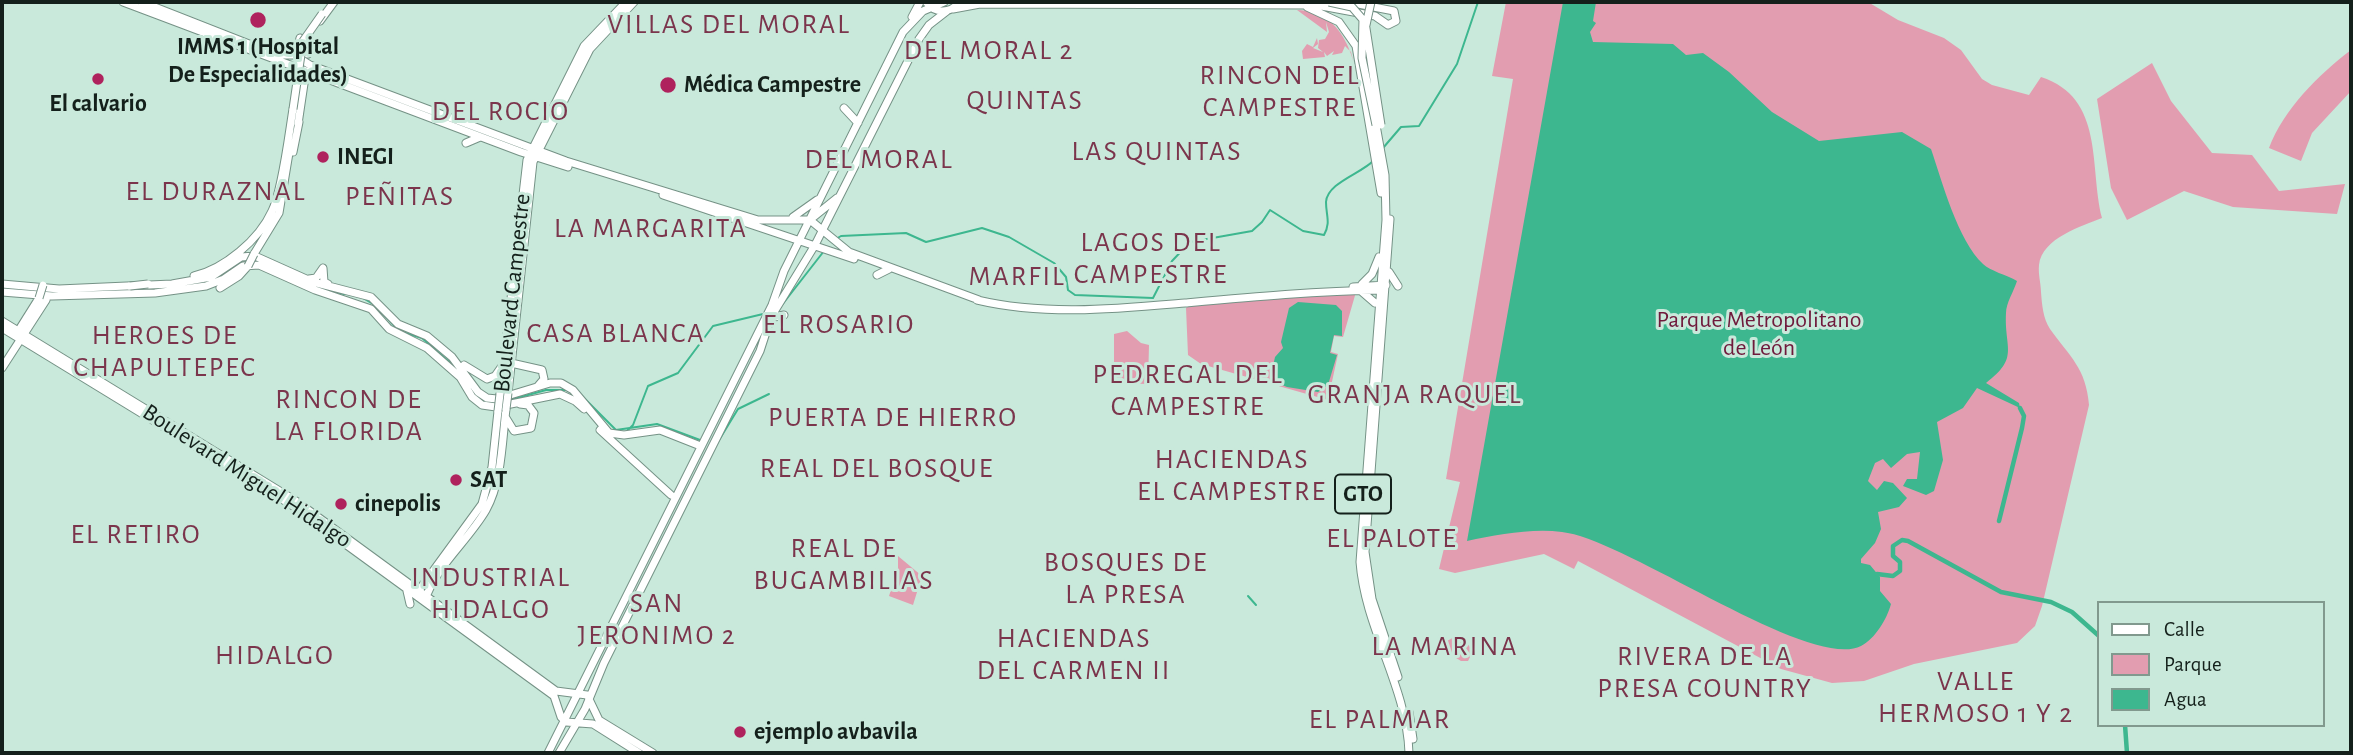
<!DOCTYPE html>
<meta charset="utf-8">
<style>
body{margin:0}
#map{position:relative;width:2353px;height:755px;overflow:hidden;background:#c9e9db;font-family:"Alegreya Sans",sans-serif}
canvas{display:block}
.frame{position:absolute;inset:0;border:4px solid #14201b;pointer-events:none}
.legend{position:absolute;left:2097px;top:601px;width:228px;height:126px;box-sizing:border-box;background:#c9e9db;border:2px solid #81998e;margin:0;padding:9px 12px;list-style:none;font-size:21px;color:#14201b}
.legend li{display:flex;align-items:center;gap:14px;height:35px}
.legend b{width:35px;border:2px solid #81998e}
</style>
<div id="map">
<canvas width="2353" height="755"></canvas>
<div class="frame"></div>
<ul class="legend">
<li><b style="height:9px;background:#fff"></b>Calle</li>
<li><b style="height:19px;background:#e29db0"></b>Parque</li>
<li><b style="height:19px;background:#3db78f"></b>Agua</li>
</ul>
</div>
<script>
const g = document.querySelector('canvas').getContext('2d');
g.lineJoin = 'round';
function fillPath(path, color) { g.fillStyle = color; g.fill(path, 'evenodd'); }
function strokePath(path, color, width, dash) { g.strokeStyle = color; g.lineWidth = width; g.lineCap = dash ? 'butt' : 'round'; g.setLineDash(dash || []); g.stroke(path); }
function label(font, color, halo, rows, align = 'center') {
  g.font = font + ' "Alegreya Sans",sans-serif'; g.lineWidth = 6; g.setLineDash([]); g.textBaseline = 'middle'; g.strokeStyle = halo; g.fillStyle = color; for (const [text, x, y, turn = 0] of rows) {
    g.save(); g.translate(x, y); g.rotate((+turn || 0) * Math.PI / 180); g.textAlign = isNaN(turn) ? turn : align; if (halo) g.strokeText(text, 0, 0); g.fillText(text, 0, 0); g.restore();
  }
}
fillPath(new Path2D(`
 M1506,2H1868L1898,20L1944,38L1961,50L1982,79L1992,85L2029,95L2041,77C2105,98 2089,166 2102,218C2082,226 2042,238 2039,265C2038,274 2041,284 2041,292C2042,305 2043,318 2050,329C2070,357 2086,368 2089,405L2042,606L2035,626L2017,643L1914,664L1864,681L1832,683L1781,669L1578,561L1574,569L1544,554L1455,573L1439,569L1460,482L1446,479L1513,79L1492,76Z
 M1297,10C1342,12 1352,51 1360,87L1351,52L1345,46L1342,53L1332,55L1334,51L1327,56L1324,52L1325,57L1303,59L1302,51L1307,44L1313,47L1317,38L1318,44L1313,48L1323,52L1318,48L1319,40L1325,39L1329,32L1326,22L1327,32Z
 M2351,50V91L2312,133L2301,161L2269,148C2284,109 2318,75 2351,50Z
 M2152,63L2171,101L2212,153L2252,155L2279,191L2345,184L2337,214L2233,207L2184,191L2127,220L2111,188L2097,99Z
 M1356,292L1343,337L1334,336L1331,352L1338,354L1328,400L1201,364L1188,355L1186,308L1189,306Z
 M1127,331L1141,343L1149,345L1148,384L1114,383V334Z
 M898,556L922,576L913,605L889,596L898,568Z
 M1460,634L1473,651L1468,661H1461L1443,650L1447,641Z`), '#e29db0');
fillPath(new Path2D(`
 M1563,2H1596L1593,21L1596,23L1590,32L1593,42L1673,44L1686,55L1703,53L1729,72L1772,112L1819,141L1902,132L1931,149C1942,181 1958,241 1983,264C1990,271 2007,275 2017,281C2014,291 2006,303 2006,313C2004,349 2020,357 1986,383L2019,403L2020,408L1977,388L1963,408L1937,422L1943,460L1934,491L1926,495L1903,486L1907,479H1917L1920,452L1907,454L1891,468L1883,459L1875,463L1868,481L1877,490L1884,481L1893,483L1907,498L1899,507L1878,512L1881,529L1875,543L1861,559V563L1870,565L1880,577V591L1891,604C1887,619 1875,639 1861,646C1810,672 1626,539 1562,532C1531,528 1497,535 1467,541Z
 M1298,302L1336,305L1342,311V336L1334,335L1330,353L1337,355L1328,385L1318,392L1287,387L1270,380L1275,357L1283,348L1281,342L1289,308Z`), '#3db78f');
strokePath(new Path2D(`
 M1383,148L1401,127L1419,126L1457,64L1478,2
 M836,239L841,236L906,233L926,242L982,228L1009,237L1054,263L1066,277L1068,290L1075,295L1153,298L1172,261L1190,242L1252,231L1262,222L1270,210L1303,231L1324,235C1331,222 1326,216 1326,202C1327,183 1362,173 1373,161
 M225,274L239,262
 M319,288L344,294
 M363,298L373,304
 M380,310L397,329
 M778,310L824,251
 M402,332L422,338L455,367
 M581,395L616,430L657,424L700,440
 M477,396L488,402L498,403
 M510,400L546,390H566
 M628,430L633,425L648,386L678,373L713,326L763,314
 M716,445L738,409L769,394
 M1248,596L1256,605`), '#3db78f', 2);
strokePath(new Path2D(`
 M1999,521L2022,428L2024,416L2020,408
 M1877,574L1893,576L1900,571V562L1893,556V546L1902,540L1908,541L2001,592L2051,602L2072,612L2099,636
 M2125,725L2127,753`), '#3db78f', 4.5);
const major = new Path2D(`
 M123,2L521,152L568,167
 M142,2L277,55H294L310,65L566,161L758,220H810L849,252L979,300
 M926,2C935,14 950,14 960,2
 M1307,7L1339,22L1356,46L1381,193
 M953,9L980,4L1316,5L1375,16L1388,25L1396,21L1394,11L1348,2
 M912,17L920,2
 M320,21L334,2
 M300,38L297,51L308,54
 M844,108L858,123
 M298,124L305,77L299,73
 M1376,125L1385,175L1386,220L1360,562C1365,629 1407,686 1409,753
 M466,143L480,137
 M293,152L299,122
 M663,195L854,259
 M793,217L817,200
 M811,219L837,198
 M1390,219L1365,552L1372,599L1398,677
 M254,254L279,213L290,147
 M1389,272L1398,286
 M877,275L889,269
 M194,276C224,269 259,240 272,211C282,192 289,133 293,109
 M309,279L316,278L323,268L324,282L328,284
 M2,284L59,289L172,284L211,277L241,257L255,256L313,282L371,297L398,324L427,336L452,357L478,392L487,398L497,399L550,383H561L573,390L609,433L624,435L660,430L698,445
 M1362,284L1372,274L1379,257
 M1353,287L1386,285
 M220,288L239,276L248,266
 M1360,290L1375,303
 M2,292L52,296L155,293L206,286L224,279L243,266L259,265L315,290L371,309L389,329L427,348L460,377L472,397L482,405L496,407L560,394L575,401L584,409
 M977,300C1045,316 1115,309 1185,303C1251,297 1316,291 1383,290
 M770,318L784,315
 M2,321L296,501L556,691L587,695L599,720L653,753
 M2,328L293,506L554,696L561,717L566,722L593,724L639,753
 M17,333L39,298
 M511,363L542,370L544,379L538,386
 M464,365L487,379L495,376L502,366
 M2,368L46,300
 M508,393L533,162L590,49L634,2
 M500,394L527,160L584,46L626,2
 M506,418L514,431L531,428L534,413L528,405L520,404
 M600,430L671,495
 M407,591L410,604
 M417,593L482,504L492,467L498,411
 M425,600C436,566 468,541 486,510C502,481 502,442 506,409
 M1409,712L1413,739
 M548,753L772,305L784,271L903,32L923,11L944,2
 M559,753L585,709L604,663L760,351L771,317L815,245L919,39L929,25L947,11`);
strokePath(major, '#759286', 9);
strokePath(major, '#fff', 7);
const majorBridge = new Path2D(`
 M1329,2L1352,7L1365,22L1381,125
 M1363,19L1362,58L1376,125
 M1366,25L1371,2
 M293,109L303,41L322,14
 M248,266L254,254
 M130,286L148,284
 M39,298L43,285
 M506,409L508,393
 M498,411L500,394`);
strokePath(majorBridge, '#759286', 9, []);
strokePath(majorBridge, '#fff', 7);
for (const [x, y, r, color] of [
 [258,20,9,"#af225d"],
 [98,79,7,"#af225d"],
 [668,85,9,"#af225d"],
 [323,157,7,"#af225d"],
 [456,480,7,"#af225d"],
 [341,504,7,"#af225d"],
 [740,732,7,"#af225d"]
]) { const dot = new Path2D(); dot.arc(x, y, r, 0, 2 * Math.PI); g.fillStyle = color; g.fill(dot); strokePath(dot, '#c9e9db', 2.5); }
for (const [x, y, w] of [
 [1363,494,56]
]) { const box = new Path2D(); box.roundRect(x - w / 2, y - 19.5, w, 39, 5); g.fillStyle = '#c9e9db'; g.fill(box); strokePath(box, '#14201b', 2); }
label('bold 23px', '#14201b', null, [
 ["GTO",1363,494]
]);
label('bold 24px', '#14201b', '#c9e9db', [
 ["IMMS 1 (Hospital",258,47,"center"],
 ["De Especialidades)",258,75,"center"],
 ["Médica Campestre",684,85],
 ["El calvario",98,104,"center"],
 ["INEGI",337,157],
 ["SAT",470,480],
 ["cinepolis",355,504],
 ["ejemplo avbavila",754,732]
], 'left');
label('24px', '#14201b', '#c9e9db', [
 ["Boulevard Campestre",512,293,-84],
 ["Boulevard Miguel Hidalgo",247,476,33]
]);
label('24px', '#6f193b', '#c9e9db', [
 ["Parque Metropolitano",1759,320],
 ["de León",1759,348]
]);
g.letterSpacing = '2px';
label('28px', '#7b354c', '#c9e9db', [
 ["VILLAS DEL MORAL",729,25],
 ["DEL MORAL 2",989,51],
 ["RINCON DEL",1280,76],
 ["CAMPESTRE",1280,108],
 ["QUINTAS",1025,101],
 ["DEL ROCIO",501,112],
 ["LAS QUINTAS",1157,152],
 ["DEL MORAL",879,160],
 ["EL DURAZNAL",216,192],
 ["PEÑITAS",400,197],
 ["LA MARGARITA",651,229],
 ["LAGOS DEL",1151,243],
 ["CAMPESTRE",1151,275],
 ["MARFIL",1017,277],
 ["EL ROSARIO",839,325],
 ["CASA BLANCA",616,334],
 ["HEROES DE",165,336],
 ["CHAPULTEPEC",165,368],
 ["PEDREGAL DEL",1188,375],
 ["CAMPESTRE",1188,407],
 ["GRANJA RAQUEL",1415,395],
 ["RINCON DE",349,400],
 ["LA FLORIDA",349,432],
 ["PUERTA DE HIERRO",893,418],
 ["HACIENDAS",1232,460],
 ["EL CAMPESTRE",1232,492],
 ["REAL DEL BOSQUE",877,469],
 ["EL RETIRO",136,535],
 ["EL PALOTE",1392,539],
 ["REAL DE",844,549],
 ["BUGAMBILIAS",844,581],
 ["BOSQUES DE",1126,563],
 ["LA PRESA",1126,595],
 ["INDUSTRIAL",491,578],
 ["HIDALGO",491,610],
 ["SAN",657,604],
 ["JERONIMO 2",657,636],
 ["HACIENDAS",1074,639],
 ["DEL CARMEN II",1074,671],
 ["LA MARINA",1445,647],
 ["HIDALGO",275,656],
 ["RIVERA DE LA",1705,657],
 ["PRESA COUNTRY",1705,689],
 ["VALLE",1976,682],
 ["HERMOSO 1 Y 2",1976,714],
 ["EL PALMAR",1380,720]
]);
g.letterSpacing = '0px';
</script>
